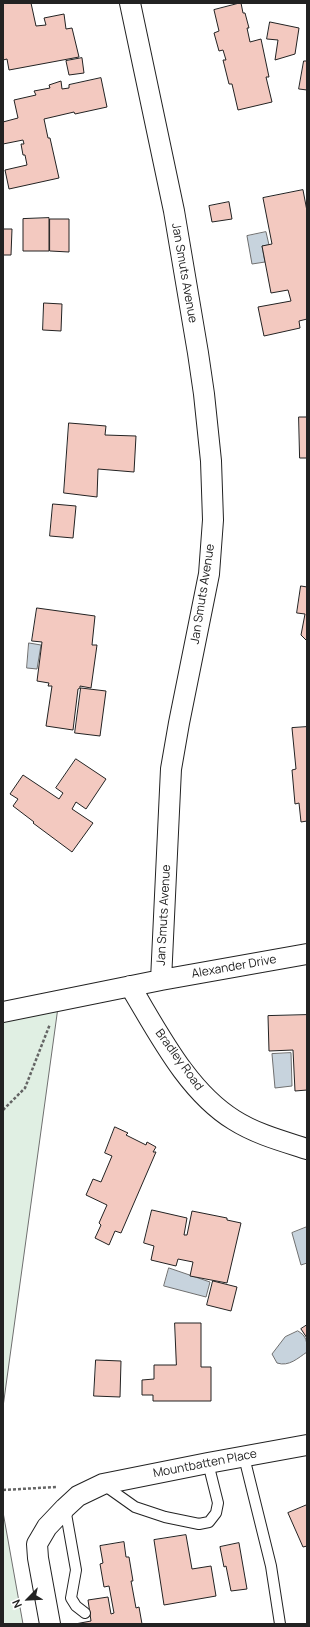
<!DOCTYPE html>
<style>
body{margin:0}
#map{position:relative;width:310px;height:1627px;overflow:hidden;background:#fff;font-family:Manrope,sans-serif}
canvas{display:block}
.frame{position:absolute;inset:0;border:4px solid #222;pointer-events:none}
.north{position:absolute;left:8px;top:1579px;width:40px;height:40px;-webkit-text-stroke:3px #fff;paint-order:stroke;rotate:246deg;font-size:11px;font-weight:700;line-height:16px;text-align:center;color:#222}
.north::after{content:'';display:block;margin:auto;width:14px;height:18px;background:#222;clip-path:polygon(50% 0,100% 100%,50% 72%,0 100%)}
</style>
<div id="map">
<canvas width="310" height="1627"></canvas>
<div class="frame"></div>
<div class="north">N</div>
</div>
<script>
const g = document.querySelector('canvas').getContext('2d');
g.lineJoin = 'round';
function fillPath(path, color) { g.fillStyle = color; g.fill(path, 'evenodd'); }
function strokePath(path, color, width, dash) { g.strokeStyle = color; g.lineWidth = width; g.lineCap = dash ? 'butt' : 'round'; g.setLineDash(dash || []); g.stroke(path); }
function label(font, color, halo, rows, align = 'center') {
  g.font = font + ' Manrope,sans-serif'; g.lineWidth = 3; g.setLineDash([]); g.textBaseline = 'middle'; g.strokeStyle = halo; g.fillStyle = color; for (const [text, x, y, turn = 0] of rows) {
    g.save(); g.translate(x, y); g.rotate((+turn || 0) * Math.PI / 180); g.textAlign = isNaN(turn) ? turn : align; if (halo) g.strokeText(text, 0, 0); g.fillText(text, 0, 0); g.restore();
  }
}
const green = new Path2D(`
 M59,1000L3,1407V1012Z
 M3,1512L23,1624H3Z`);
fillPath(green, '#e0efe3');
strokePath(green, '#6f6f6f', 1);
const water = new Path2D(`
 M266,232L269,245L262,246L265,262L252,264L247,236Z
 M29,643L41,645L37,669L27,668Z
 M291,1053L292,1086L275,1088L272,1054Z
 M307,1227V1263L301,1265L292,1233Z
 M169,1268L210,1282L206,1297L164,1286Z
 M298,1331C307,1336 307,1342 307,1352C298,1358 289,1367 277,1363L272,1354L285,1337Z`);
fillPath(water, '#c7d3dd');
strokePath(water, '#6f6f6f', 1);
const building = new Path2D(`
 M3,3H31L36,26L46,25L44,18L64,14L66,29L72,28L79,57L9,70L7,59L3,60Z
 M241,3L243,13H245L249,28H247L250,42L261,39L269,77H266L272,102L238,110L232,84H229L223,60H226L223,50L219,51L214,33L219,31L214,10Z
 M270,22L299,28L295,54L275,60L278,40L267,39Z
 M82,58L84,73L69,75L66,61Z
 M304,61H307V90L299,89Z
 M101,78L107,107L75,114L74,112L44,119L48,138H50L59,178L9,189L5,170L27,165L25,155H23L21,144H24L23,140L3,144V122L18,118L14,100L36,95L34,91L50,88L49,85L61,81L62,89L69,88V85Z
 M303,190L307,211V319L299,321L300,328L264,336L258,307L291,301L288,290L271,293L262,246L272,244L263,198Z
 M229,202L232,219L212,222L209,206Z
 M49,218V251H23V219Z
 M50,219H69V252L50,251Z
 M3,229H12L11,255H3Z
 M44,303L62,304L61,331L43,330Z
 M299,417H307V458H300Z
 M69,423L106,426L105,435L136,436L134,472L98,469L97,497L64,493Z
 M53,504L76,506L73,538L50,536Z
 M301,586L307,587V641L301,635L305,614L297,613Z
 M37,608L95,616L92,645H97L91,688L80,686V688L78,689L73,730L46,726L52,686H48L49,683L37,681L42,642L32,641Z
 M81,688L106,691L100,736L75,733Z
 M307,727V821L301,822L299,803L295,804L292,770L296,769L292,728Z
 M76,759L106,779L86,809L76,802L72,809L93,823L72,852L33,823L34,822L13,806L18,799L10,794L23,775L59,799L63,793L56,788Z
 M307,1015V1090L295,1091L293,1050L269,1051L268,1016Z
 M115,1127L128,1133L126,1135L146,1145L147,1142L156,1147L153,1152H156L121,1233L115,1231L109,1245L95,1238L101,1225L99,1223L107,1205L86,1195L93,1179L101,1182L112,1156L105,1153Z
 M152,1210L187,1218L184,1235H187L192,1211L227,1218V1220L241,1223L227,1283L190,1276L193,1262L178,1259L176,1266L151,1260L154,1246L144,1243Z
 M213,1281L237,1287L231,1311L207,1305Z
 M175,1323H201V1367H211V1401H153V1395H142V1380L154,1379V1365H176Z
 M307,1325V1338L301,1329Z
 M96,1360L121,1361L120,1397L94,1396Z
 M307,1505V1546L303,1547L288,1513Z
 M186,1535L192,1569L211,1566L216,1596L164,1605L154,1540Z
 M124,1542L126,1557H129L133,1581H131L136,1608L139,1607L142,1624H75L91,1621L88,1600L108,1597L111,1614L114,1613L109,1586L104,1587L100,1564L103,1563L100,1546Z
 M239,1543L247,1589L231,1591L226,1566L224,1567L220,1547Z`);
fillPath(building, '#f3c9c0');
strokePath(building, '#222', 1);
const service = new Path2D(`
 M244,1457L271,1566L280,1624
 M104,1485L135,1507L165,1517L199,1524L209,1522L216,1513L218,1503L208,1463
 M65,1508L76,1570L71,1598L76,1606L85,1613`);
const minor = new Path2D(`
 M161,980L307,954
 M130,986C158,1032 187,1091 234,1120C256,1134 282,1141 307,1149
 M3,1012L161,980L171,769L179,723L209,574L213,520L211,461L204,394L198,353L174,211L130,3
 M50,1624L38,1558L37,1544L47,1527L65,1508L78,1496L103,1484L208,1463L307,1445`);
strokePath(service, '#222', 12);
strokePath(minor, '#222', 22);
strokePath(new Path2D(`
 M3,1110L25,1088L50,1024
 M3,1490L56,1487`), '#646464', 2.5, [3, 2]);
strokePath(service, '#fff', 10);
strokePath(minor, '#fff', 20);
label('12px', '#222', '#fff', [
 ["Jan Smuts Avenue",184,273,80],
 ["Jan Smuts Avenue",203,594,-81],
 ["Jan Smuts Avenue",164,915,-87],
 ["Alexander Drive",234,967,-10],
 ["Bradley Road",179,1060,54],
 ["Mountbatten Place",205,1464,-11]
]);
</script>
